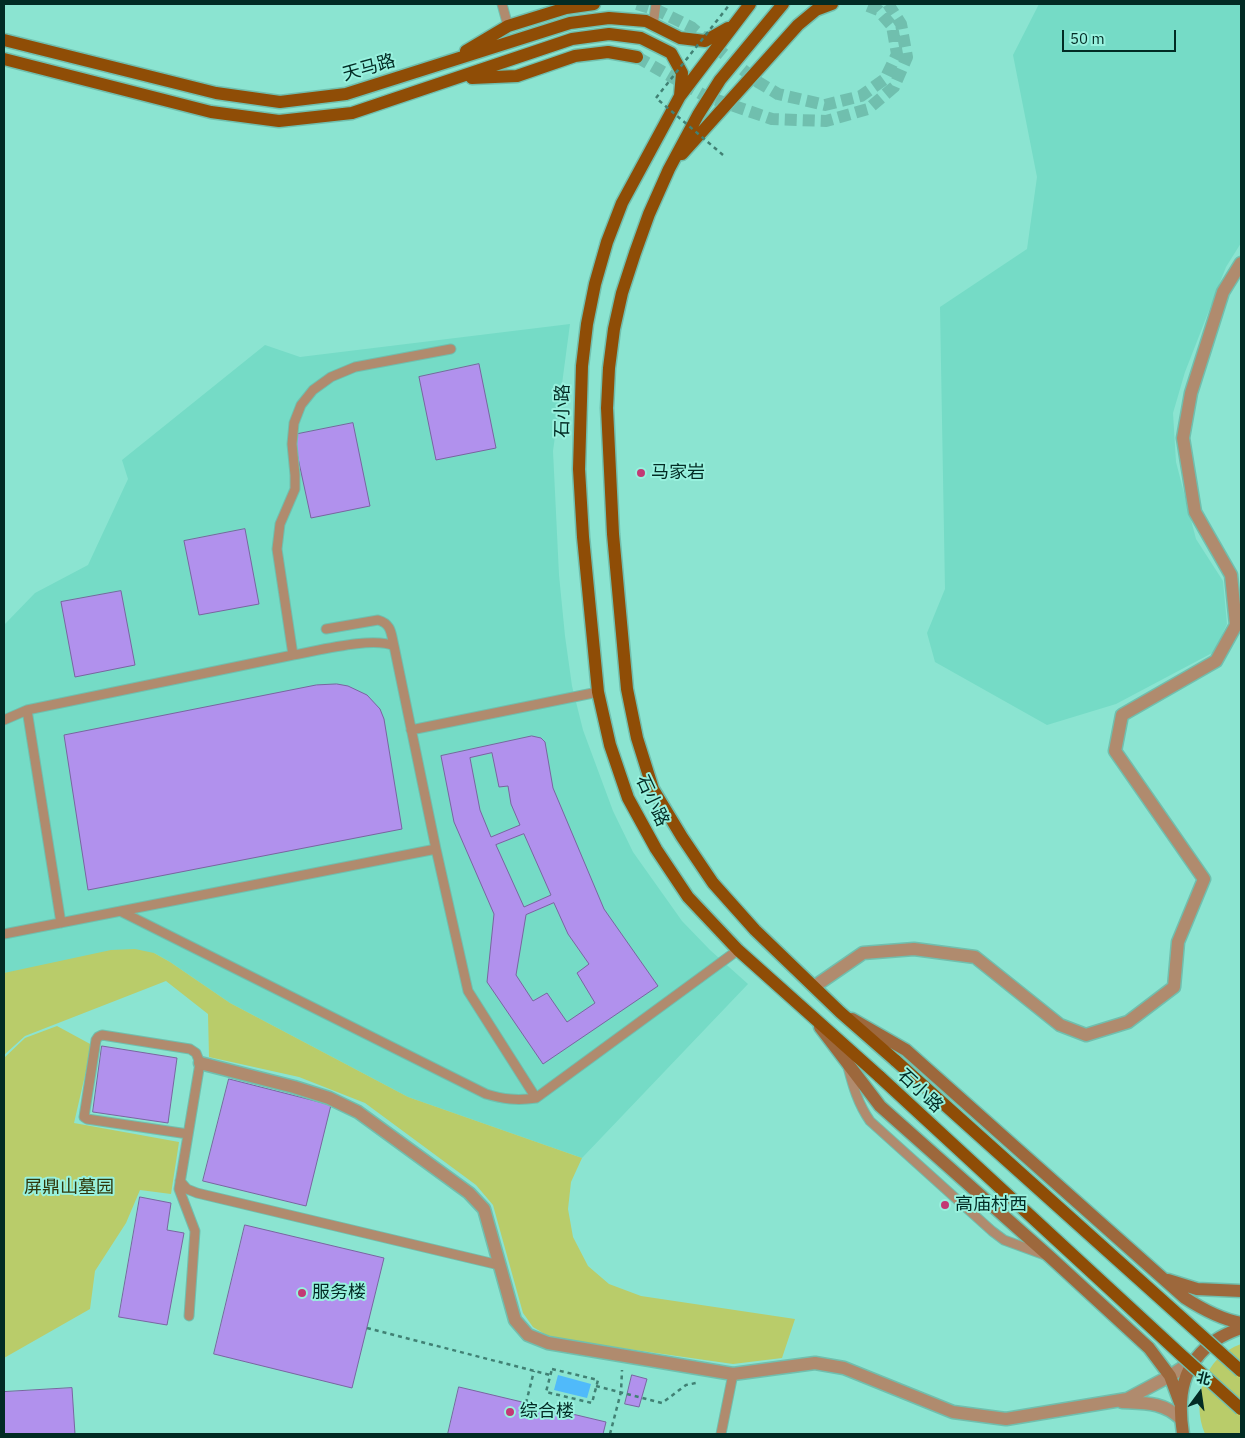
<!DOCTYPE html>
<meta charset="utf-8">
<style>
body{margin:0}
#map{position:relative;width:1245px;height:1438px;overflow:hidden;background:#8be4d1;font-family:"IBM Plex Sans","Noto Sans SC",sans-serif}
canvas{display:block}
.frame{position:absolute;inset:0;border:5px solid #022b24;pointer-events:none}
.north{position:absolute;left:1175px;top:1368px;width:50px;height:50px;-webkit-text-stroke:4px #98f1de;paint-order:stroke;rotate:14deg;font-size:14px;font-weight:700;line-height:20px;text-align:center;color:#022b24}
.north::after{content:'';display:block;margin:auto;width:18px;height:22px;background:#022b24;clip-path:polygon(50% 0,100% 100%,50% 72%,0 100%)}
.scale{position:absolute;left:1062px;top:30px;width:114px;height:22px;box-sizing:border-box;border:2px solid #022b24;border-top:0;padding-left:6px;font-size:15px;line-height:18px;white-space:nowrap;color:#022b24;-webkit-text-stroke:4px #98f1de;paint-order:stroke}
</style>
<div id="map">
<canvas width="1245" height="1438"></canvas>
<div class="frame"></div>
<div class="north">北</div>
<div class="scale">50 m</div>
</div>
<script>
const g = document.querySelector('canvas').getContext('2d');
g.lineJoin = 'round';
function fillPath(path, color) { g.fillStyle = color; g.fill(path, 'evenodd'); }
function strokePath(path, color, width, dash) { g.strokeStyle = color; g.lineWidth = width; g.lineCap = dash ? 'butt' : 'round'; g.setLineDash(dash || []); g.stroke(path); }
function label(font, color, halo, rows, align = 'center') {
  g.font = font + ' "IBM Plex Sans","Noto Sans SC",sans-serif'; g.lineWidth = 4; g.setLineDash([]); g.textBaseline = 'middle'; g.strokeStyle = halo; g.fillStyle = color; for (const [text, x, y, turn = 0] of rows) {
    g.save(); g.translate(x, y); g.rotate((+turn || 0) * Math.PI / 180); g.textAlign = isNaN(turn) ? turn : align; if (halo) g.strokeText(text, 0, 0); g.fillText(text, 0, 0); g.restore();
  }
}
fillPath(new Path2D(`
 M1039,4H1241V243L1226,267L1185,372L1173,413L1176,462L1196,539L1223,581L1227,624L1214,652L1116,704L1047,725L935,662L927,633L945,589L940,307L1027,249L1037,177L1013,55Z
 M570,324L553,451L559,575L565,636L572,686L583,730L613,811L633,852L682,921L710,950L748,984L582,1158L408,1097L230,1003L170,962L154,953L4,973V625L35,593L88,565L128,479L122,460L265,345L300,357Z`), '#75dbc6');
fillPath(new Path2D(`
 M135,949L154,953L170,962L230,1003L408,1097L582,1158L571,1182L568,1209L573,1237L588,1266L609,1284L641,1296L795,1319L782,1358L733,1364L551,1338L533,1327L523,1313L493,1205L476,1185L365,1103L299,1077L209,1057L208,1014L166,981L25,1036L4,1055V973L111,950Z
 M57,1026L92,1045L74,1123L179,1142L171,1194L140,1190L126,1223L95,1271L90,1309L4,1358V1058L25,1038Z
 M1241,1344V1434H1205C1191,1400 1204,1357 1241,1344Z`), '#b9cc6a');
fillPath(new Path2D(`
 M558,1375L591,1384L587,1398L554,1390Z`), '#50bafa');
const building = new Path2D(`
 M479,364L496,448L436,460L419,377Z
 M353,423L370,506L311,518L293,435Z
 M245,529L259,604L199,615L184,541Z
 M121,591L135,665L75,677L61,602Z
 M337,684L348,686L367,695L380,709L384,719L402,829L88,890L64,735L316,685Z
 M532,736L541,738L545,742L553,788L604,909L658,986L543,1064L487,982L494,914L454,822L441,756ZM492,753L499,787L508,786L511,804L520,825L491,837L480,810L470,758ZM524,834L551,895L524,907L496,845ZM554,903L568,934L589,964L577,973L595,1003L567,1022L547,993L533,1001L516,975L526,915Z
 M102,1046L177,1058L168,1123L93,1112Z
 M229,1079L331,1105L306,1206L203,1181Z
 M140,1197L171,1203L167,1230L184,1233L167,1325L119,1317Z
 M245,1225L384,1258L352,1388L214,1354Z
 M632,1375L647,1379L639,1407L625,1404Z
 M459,1387L606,1422L603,1434H448Z
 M72,1388L75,1434H4V1392Z`);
fillPath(building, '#b191ed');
strokePath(building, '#7965a0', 1);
strokePath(new Path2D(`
 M637,4L659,11L691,27L758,82L778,94L825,105L861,96L885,79L897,54L892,26L878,10L863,4
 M637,57L705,96L772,119L826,121L868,109L894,87L907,57L901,24L888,4`), '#70bfae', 12, [12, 6]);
const lane = new Path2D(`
 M502,4L508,26
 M653,25L656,4
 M451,349L355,367L331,377L313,390L301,405L294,423L292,444L295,475V489L280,524L277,549L293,655C317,651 373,636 394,646L436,849L468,991L536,1098L738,950
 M326,629L378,620C392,624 391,634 394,646
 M27,710L61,923
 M4,720L27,710L293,655
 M411,730L598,692
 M120,911L486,1094C503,1099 517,1101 536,1098
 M4,934L436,849
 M848,1067C853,1086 858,1104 870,1121L992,1231L1004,1240L1045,1255
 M188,1134L87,1119L84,1117L96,1040L98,1037L102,1035L190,1049L196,1053L200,1063L179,1189L195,1231L189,1316
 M180,1181L187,1189L197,1193L499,1265
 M721,1434L733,1374`);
const street = new Path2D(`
 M815,986L863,953L914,949L975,957L1060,1025L1086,1035L1128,1022L1174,987L1178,942L1204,879L1115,751L1122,715L1216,661L1236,625L1231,575L1195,512L1183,438L1191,393L1223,292L1241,263
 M200,1063L294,1087L329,1098L358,1112L469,1193L484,1209L515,1320L528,1335L548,1343L733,1374L815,1363L844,1368L953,1412L1006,1419L1127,1399L1170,1376L1197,1358
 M1122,1402C1145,1403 1164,1402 1181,1419`);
const secondary = new Path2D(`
 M852,1019L906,1050L1185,1298C1202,1309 1220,1319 1241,1323
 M820,1027L880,1106L1050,1257L1149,1348L1170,1376L1180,1403
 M1168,1280L1197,1289L1241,1291
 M1183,1434C1177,1396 1182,1363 1216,1340C1223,1335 1233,1331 1241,1328`);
const primary = new Path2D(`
 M750,4L680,96L622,203L607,242L595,284L587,324L582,366L579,469L583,537L598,692L610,745L628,798L656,849L688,897L738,950L880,1077
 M783,4L720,80L698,115L669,169L649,214L635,253L622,293L614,329L609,368L607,408L613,534L627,689L637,738L653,789L682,837L713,883L755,930L840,1012L896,1061
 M4,40L216,93L280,102L346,94L570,23L609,18L646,21L680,38L705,41L728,28
 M466,51L508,26L566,8L594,4
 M4,59L211,112L279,121L352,113L572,39L609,34L641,38L671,53L682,73L680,96
 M472,78L517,76L575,56L608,52L637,57
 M682,154L798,25L816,10L832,4`);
strokePath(lane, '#70bfae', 11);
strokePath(street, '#70bfae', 15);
strokePath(secondary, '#70bfae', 15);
strokePath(primary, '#70bfae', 15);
strokePath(new Path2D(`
 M367,1328L550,1375
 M552,1369L598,1380L592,1403L546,1392Z
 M596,1386L662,1403L686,1385L696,1383
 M526,1403L534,1371
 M610,1434L621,1392L622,1370`), '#418174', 2.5, [4, 4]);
strokePath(lane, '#b08b6e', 9);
strokePath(street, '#b08b6e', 12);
strokePath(secondary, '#9d683c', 12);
strokePath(primary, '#8f4d06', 12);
const primaryBridge = new Path2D(`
 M896,1061L1241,1371
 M880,1077L1179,1353L1241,1409`);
strokePath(primaryBridge, '#70bfae', 15, []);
strokePath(new Path2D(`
 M723,155L656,98L730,4`), '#418174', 2.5, [4, 4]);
strokePath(primaryBridge, '#8f4d06', 12);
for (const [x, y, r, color] of [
 [641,473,5,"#c33974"],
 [945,1205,5,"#c33974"],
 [302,1293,5,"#c33974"],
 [510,1412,5,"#c33974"]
]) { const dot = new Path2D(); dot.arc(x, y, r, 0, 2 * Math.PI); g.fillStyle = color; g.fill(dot); strokePath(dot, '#98f1de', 2); }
label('18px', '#022b24', '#98f1de', [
 ["天马路",369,68,-16],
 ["石小路",563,411,-89],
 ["石小路",652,801,65],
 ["石小路",920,1091,43]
]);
label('18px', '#022b24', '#98f1de', [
 ["马家岩",651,473],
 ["高庙村西",955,1205],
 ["服务楼",312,1293],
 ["综合楼",520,1412]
], 'left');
label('18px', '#30380b', '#98f1de', [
 ["屏鼎山墓园",69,1188]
]);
</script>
